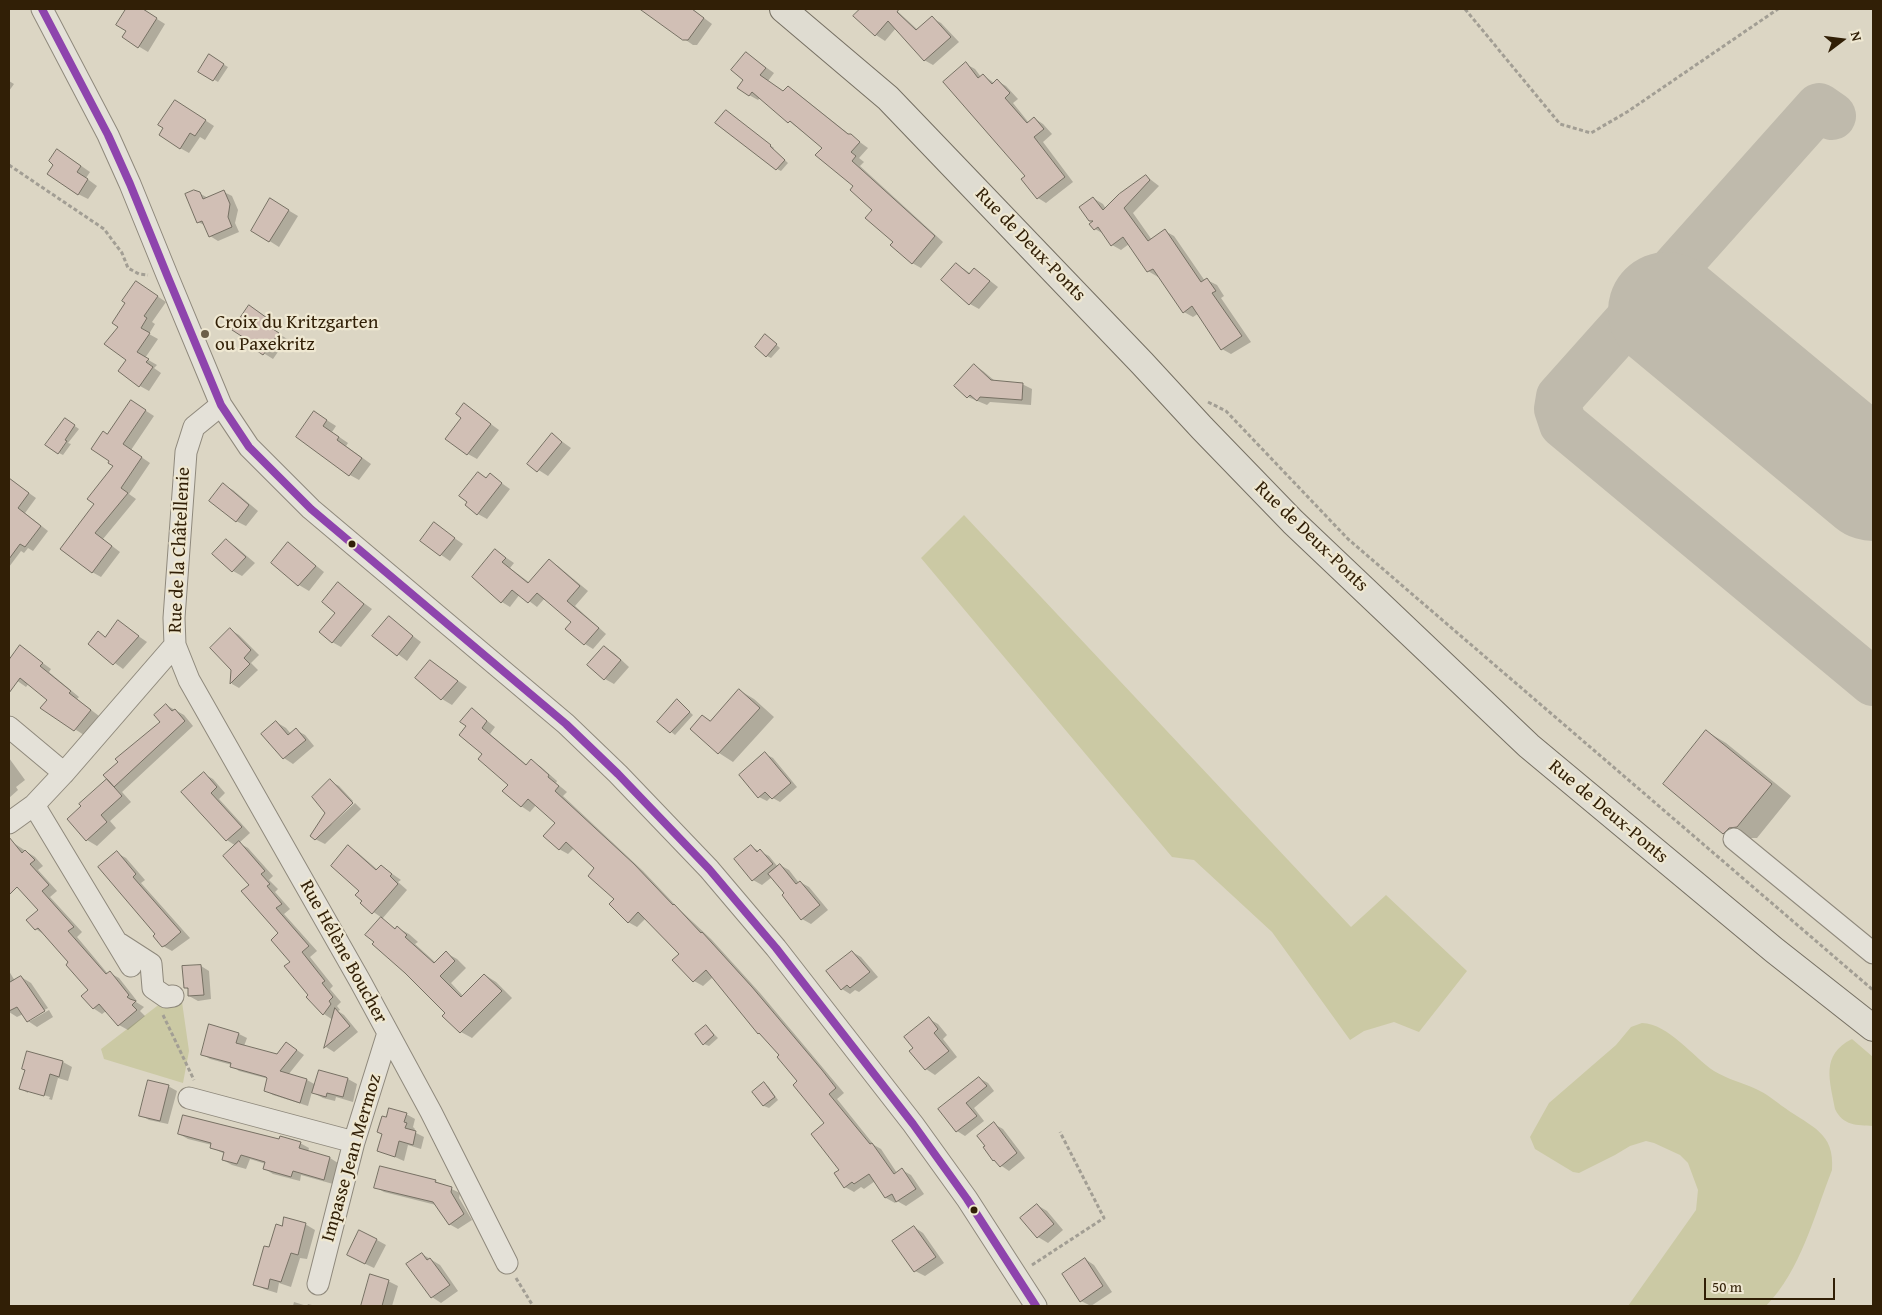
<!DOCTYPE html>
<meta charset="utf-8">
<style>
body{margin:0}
#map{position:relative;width:1882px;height:1315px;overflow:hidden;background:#dcd6c4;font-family:"Gentium Book Plus",serif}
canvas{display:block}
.frame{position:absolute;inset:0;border:10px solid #311f06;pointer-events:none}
.north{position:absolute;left:1817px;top:15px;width:50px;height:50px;-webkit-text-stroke:4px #efe8d2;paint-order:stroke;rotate:75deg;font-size:14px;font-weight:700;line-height:20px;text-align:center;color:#311f06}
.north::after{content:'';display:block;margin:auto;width:18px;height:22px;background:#311f06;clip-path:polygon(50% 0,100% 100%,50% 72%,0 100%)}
.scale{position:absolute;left:1704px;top:1278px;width:131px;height:22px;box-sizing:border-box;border:2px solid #311f06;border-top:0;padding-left:6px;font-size:15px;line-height:18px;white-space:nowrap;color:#311f06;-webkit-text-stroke:4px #efe8d2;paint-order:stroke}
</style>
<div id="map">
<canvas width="1882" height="1315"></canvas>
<div class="frame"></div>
<div class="north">N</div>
<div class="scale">50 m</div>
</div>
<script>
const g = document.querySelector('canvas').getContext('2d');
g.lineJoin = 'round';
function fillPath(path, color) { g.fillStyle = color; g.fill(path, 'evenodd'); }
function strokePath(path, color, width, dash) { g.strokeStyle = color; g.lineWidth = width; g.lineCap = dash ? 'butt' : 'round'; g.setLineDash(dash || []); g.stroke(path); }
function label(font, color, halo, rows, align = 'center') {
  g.font = font + ' "Gentium Book Plus",serif'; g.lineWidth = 4.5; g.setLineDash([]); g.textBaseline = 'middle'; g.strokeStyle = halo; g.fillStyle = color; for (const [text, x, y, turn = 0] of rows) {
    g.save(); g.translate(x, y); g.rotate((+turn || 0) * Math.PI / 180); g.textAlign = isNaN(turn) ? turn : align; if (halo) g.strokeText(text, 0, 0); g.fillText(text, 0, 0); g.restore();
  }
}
fillPath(new Path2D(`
 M964,515L1351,927L1386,895L1467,971L1419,1032L1394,1022L1364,1031L1350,1040L1272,932L1194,860L1172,857L921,558Z
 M182,1002L189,1051L183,1083L104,1059L101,1049L161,1003Z
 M1642,1023C1669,1024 1693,1057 1714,1071C1727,1079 1743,1083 1756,1089C1767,1094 1775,1101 1785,1108C1811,1127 1835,1132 1832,1170C1814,1216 1801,1270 1766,1306H1628L1696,1210L1698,1190L1688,1163L1680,1155L1654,1143L1646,1141L1630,1146L1615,1155L1579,1173L1573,1172L1535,1149L1530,1137L1549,1103L1616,1045L1631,1027Z
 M1852,1039L1873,1057V1126C1857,1125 1843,1126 1835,1109C1830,1081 1820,1055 1852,1039Z`), '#cbc9a4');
fillPath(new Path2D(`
 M128,9H141L165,24L148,52L123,37L127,30L118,24Z
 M655,9H692L712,24L697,45H693L650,15Z
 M861,9H895L918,30L932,18L941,23L959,42L933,65L924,60L896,28L885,41L876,35L854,16Z
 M746,53L774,73L768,81L784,92L788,88L797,93L850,135L868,148L859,158L864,162L860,166L943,242L921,268L912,263L895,242L874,210L823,148L760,98L758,100L749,95L745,80Z
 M209,56L228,67L218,82L200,71Z
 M966,64L975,69L981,77L983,75L994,83L997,81L1006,86L1018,99L1013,103L1029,123L1034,118L1043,124L1052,134L1043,142L1073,182L1046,203L1038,198Z
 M9,81L14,84L9,91Z
 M185,107L214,126L205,140L200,137L189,153L180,148Z
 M730,114L774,148L773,149L788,163L781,171L777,169Z
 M67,156L90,172L86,178L97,186L88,199L78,194Z
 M1146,176L1159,186L1133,213L1152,240L1165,231L1174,236L1205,281L1207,280L1217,285L1224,296L1221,298L1251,342L1231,354L1222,349L1199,313L1193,317L1184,312L1159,276L1158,277L1148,271L1129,244L1121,250L1112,245L1104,234L1095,229L1093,222L1090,220L1093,198L1103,204L1106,209Z
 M224,192L232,196L238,210L235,223L239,232L218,241L210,236L206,226L198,222L199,193L208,198Z
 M271,200L298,216L279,247L252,230Z
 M957,264L971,274L975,269L998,287L979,309L970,304Z
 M145,288L166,302L152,322L155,324L149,334L158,339L145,358L157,365L154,368L161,373L149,391L140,386L128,359L120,327L127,303Z
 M258,312L275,324L272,329L287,339L273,359L249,344Z
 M770,339L780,348L771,358L767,356Z
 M974,365L983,371L995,381L1022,384L1032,389L1031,405L990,402L987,405L968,397Z
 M465,405L499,430L477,459L468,454L463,417Z
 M140,407L154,416L131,450L150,463L129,494L136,499L103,539L120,552L101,577L92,572L96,504L115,466L108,435Z
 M314,412L336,426L332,432L348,443L346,446L371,464L359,480L350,475Z
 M69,422L79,429L68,443L71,444L63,455L59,453Z
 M553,435L571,448L548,476L529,464Z
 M478,473L487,478L490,475L510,489L487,519L478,514Z
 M9,479L36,498L25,513L48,531L33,551L28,548L24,553L21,551L9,567V522L12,517L9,514Z
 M223,485L233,490L258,511L246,526L236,521Z
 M434,524L463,544L450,561L421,541Z
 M226,540L235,546L255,563L242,576L233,571Z
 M288,544L297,550L324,572L309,591L299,585L272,563Z
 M495,550L514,563L510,568L530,583L550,561L558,566L588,591L575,606L606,634L593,649L585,644L567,629L573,622L545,598L537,607L520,594L510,607L502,602Z
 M338,584L372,609L341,647L332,642L337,613Z
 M389,618L421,642L407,661L374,636Z
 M118,622L147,642L123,669L89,644L99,633L106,637Z
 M231,630L239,635L259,655L251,663L258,670L239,688L232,684Z
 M21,647L51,669L49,672L79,697L77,699L99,716L84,735L42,708L49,700L29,683L26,687L9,675V662Z
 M604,647L614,653L629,667L614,684L605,679Z
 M430,661L467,687L452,705L442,699L417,678Z
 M739,690L754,699L774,717L733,762L719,753L702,716L711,721Z
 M678,701L693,715L675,735L659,722Z
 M166,705L184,715L193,726L122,792L131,802L110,821L116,828L97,846L87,840L69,819L162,722Z
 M472,709L495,727L490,734L527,765L531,761L540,766L557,781L556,783L567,792L563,796L643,871L678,908L711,939L760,993L844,1093L837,1099L874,1145L881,1149L897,1173L902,1170L911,1175L924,1194L906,1206L897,1201L895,1203L886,1198L875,1181L864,1189L861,1187L854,1192L845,1187L835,1173L840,1170L826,1124L780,1055L759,1033L713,977L703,986L694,981L674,960L680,954L646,918L637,927L628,922L596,868L574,848L568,854L559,849L557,823L536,805L530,812L521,806L510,785L484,754L468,726Z
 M276,722L286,728L291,734L296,730L305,735L314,746L293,764L284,758Z
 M1706,731L1726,743L1791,796L1757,838H1749L1743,844L1724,833Z
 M765,754L773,758L797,787L780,802L771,797L767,801L759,797Z
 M9,758L25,780L16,787L18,790L9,798Z
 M204,774L213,779L225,793L219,799L250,833L239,843L248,848L273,876L269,880L278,889L275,892L290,909L284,914L317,951L310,957L333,986L330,989L341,1002L337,1006L340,1010L338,1011L344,1015L358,1032L334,1052L326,1047L333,1020L324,1014L308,997L310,995L291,962L280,933L251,885L236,846L227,840L183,792Z
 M330,781L339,786L353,801L334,820L331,825L355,803L361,809L325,844L315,839L327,813Z
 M12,842L35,857L43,866L38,870L57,891L50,897L82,932L77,937L108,974L110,973L119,978L137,1001L136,1002L144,1007L140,1011L145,1016L128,1030L119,1025L106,1011L102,1014L93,1008L90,991L70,963L45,935L36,929L39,910L9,870V845Z
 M348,847L357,852L378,870L381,866L401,880L398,882L407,890L382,919L396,929L398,928L409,934L418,942L415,944L436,963L446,953L457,959L466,968L451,983L463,996L485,975L496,982L512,998L472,1038L461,1032L447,1013L406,972L374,944L382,918L361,903L364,901Z
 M751,847L769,856L778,867L780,865L789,870L799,883L800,882L809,887L828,910L811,924L802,919L786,893L772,877L762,885L753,880Z
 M117,853L126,858L145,880L141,883L190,938L172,951L163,946Z
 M852,952L861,957L878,977L859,992L855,990L850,994L842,989L828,972Z
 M201,966L209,971L211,999L198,1001L189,996V990L185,987Z
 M9,971L15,981L21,977L31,983L48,1008L30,1018V1021L49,1010L53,1017L37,1027L28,1021L23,1014L17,1017L9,1012Z
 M929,1019L938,1024L947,1035L943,1039L957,1057L935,1075L926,1069L915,1048Z
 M210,1025L239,1034L247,1038L244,1046L278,1055L294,1048L304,1055L288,1075L307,1080L316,1085L319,1071L348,1079L357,1084L353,1102L336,1097L335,1101L323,1098L312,1092L308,1106L273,1095L265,1090L269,1079L239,1071L232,1066V1065L210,1059L202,1054Z
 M706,1026L718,1038L709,1046L704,1044Z
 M28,1052L63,1062L72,1067L68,1081L58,1078L52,1100L29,1093L49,1099L50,1097L28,1090V1093L21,1089L26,1070Z
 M979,1078L988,1083L994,1091L974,1108L984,1121L965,1136L957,1131L940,1110Z
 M764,1084L768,1086L778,1100L769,1108L764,1106L754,1092Z
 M168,1086L177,1091L168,1124L149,1120L140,1115Z
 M406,1114L415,1119L413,1127L415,1129L414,1132L424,1137L421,1149L408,1145L404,1161L379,1150L387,1118Z
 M994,1124L1003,1129L1025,1158L1009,1171L993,1160Z
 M179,1134L300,1143L309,1148L308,1152L330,1158L338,1163L333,1184L301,1175L300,1181L273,1174L265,1169L266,1164L250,1159L246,1169L232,1165L223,1160L225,1154L212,1148V1145L188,1139Z
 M435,1181L460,1193L459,1198L472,1220L458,1229L449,1224L436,1205L384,1192L375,1187Z
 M1037,1205L1047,1211L1063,1230L1048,1243L1038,1237L1022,1218Z
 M305,1224L315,1230L307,1259L300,1258L291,1287L279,1283L277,1293L264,1289L255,1284L270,1249L283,1227Z
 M914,1227L923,1233L944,1263L925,1276L915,1271Z
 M377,1240L386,1245L374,1268L357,1260Z
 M422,1254L440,1265L458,1291L441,1303L432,1297Z
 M1085,1259L1094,1265L1112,1292L1091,1306L1081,1301Z
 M388,1281L398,1286L392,1306H371L364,1302Z
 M294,1302L307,1306L308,1304L316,1306H293Z`), '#0003');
strokePath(new Path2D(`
 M1832,116L1819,107L1560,397L1558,409L1563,424L1873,682`), '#bfbaac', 48);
strokePath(new Path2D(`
 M1667,311L1873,482`), '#bfbaac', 118);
const building = new Path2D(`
 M126,9H143L157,18L138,48L122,37L126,31L116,25Z
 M640,9H692L704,18L688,40H683Z
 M860,9H899L897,12L916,30L932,16L951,37L924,61L888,21L875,36L853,16Z
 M746,52L766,68L760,75L783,91L788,86L848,134H851L860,142L851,152L856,156L852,161L935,236L912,264L890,245L893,242L865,218L872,210L850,190L853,186L815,155L822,148L790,121L788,123L752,92L749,96L737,88L743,80L731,70Z
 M209,54L224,64L213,81L198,72Z
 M966,62L978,78L983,74L992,84L997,79L1010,93L1005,98L1027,123L1034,117L1044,129L1034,137L1065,177L1037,199L1021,179L1025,176L943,82Z
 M175,100L206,120L195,136L190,133L180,149L159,135L163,128L158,125Z
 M726,110L771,145L770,146L785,160L776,170L715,123Z
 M57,149L81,166L77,172L88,179L78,195L47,174L53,165L49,161Z
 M1146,175L1150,180L1124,208L1148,241L1165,229L1201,282L1207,278L1216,291L1212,293L1242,336L1221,350L1192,306L1183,313L1153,269L1147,272L1123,237L1111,246L1098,227L1094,230L1089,224L1093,221H1089L1079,207L1093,197L1103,210L1119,194Z
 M194,190L200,192L203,199L224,190L230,204L228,217L232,227L209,237L202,221L197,223L185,194Z
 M270,198L289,210L269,242L251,231Z
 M956,263L969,274L974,268L990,281L969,305L941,280Z
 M136,281L158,296L144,316L147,318L141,328L150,333L137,352L149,359L146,362L153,367L139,387L118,371L126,360L104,344L118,327L112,323L125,303L122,301Z
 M249,305L267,318L264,323L279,333L263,355L247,344L249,341L232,330Z
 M765,334L777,344L766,357L755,347Z
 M974,364L991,380L1023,383L1022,400L980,397L977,401L970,395L967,398L954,386Z
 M131,400L146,410L123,444L142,457L121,488L128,493L95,533L112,546L92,573L60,549L94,504L87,499L113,466L108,463L109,461L91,449L103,431L107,434Z
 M464,403L491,424L467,455L445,439L461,418L456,414Z
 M314,411L327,420L323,426L339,437L337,440L362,458L349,476L296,437Z
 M65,418L75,425L65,440L67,441L58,454L45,445Z
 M552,433L562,442L537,472L527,464Z
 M478,472L486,478L490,473L502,483L477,515L465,505L467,502L459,496Z
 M9,478L29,493L18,508L41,526L25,547L20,544L9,559Z
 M223,483L249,505L236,522L209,501Z
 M434,522L455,538L440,556L420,541Z
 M226,539L246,557L232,572L212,554Z
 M288,542L316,566L298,586L271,563Z
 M495,549L506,558L502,562L528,583L549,559L580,586L567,601L599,628L584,645L565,629L571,622L537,593L528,603L512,590L501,603L472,577Z
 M338,582L364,604L332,643L319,632L335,613L322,602Z
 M389,616L413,636L397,656L372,636Z
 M118,620L139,636L113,665L88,644L98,631L105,637Z
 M230,628L251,650L244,658L250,664L230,684L231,670L210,648Z
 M20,645L43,663L40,666L71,691L69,693L91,710L74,731L40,708L47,700L20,678L9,693V660Z
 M604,646L621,660L604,680L587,665Z
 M430,660L458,681L441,700L415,678Z
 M739,689L760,708L718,754L690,729L702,715L710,721Z
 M677,699L690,712L670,733L657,722Z
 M166,704L172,711L175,709L185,721L114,787L103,775L118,762L115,759L160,722L154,715Z
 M472,708L487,721L482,728L526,765L531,759L549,775L548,777L559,786L555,791L634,864L673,905L674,904L701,933L702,932L752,987L822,1070L836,1088L829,1094L870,1144L872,1143L894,1174L902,1168L916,1189L896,1202L892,1194L885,1198L869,1174L854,1184L852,1182L844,1188L834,1173L839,1170L811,1134L824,1123L793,1085L797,1081L777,1057L779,1055L759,1033L758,1034L706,970L693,982L672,960L679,954L638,912L628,923L609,904L614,899L588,876L594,868L566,842L559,850L543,836L555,823L528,799L521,807L502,791L508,785L478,759L482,754L459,735L466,726L460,722Z
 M276,721L288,735L296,728L306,740L283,759L261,734Z
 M1706,730L1772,784L1737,827L1729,828L1723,834L1663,784Z
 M765,752L791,783L772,799L765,792L758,798L739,775Z
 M204,772L217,787L211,793L242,827L226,841L181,792Z
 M107,779L122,796L101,815L107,822L86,841L67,819L81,806L79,804Z
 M330,779L353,803L315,840L310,836L325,813L312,797Z
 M9,837L22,853L25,850L35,860L30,864L49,885L42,891L74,927L68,931L106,974L110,971L129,995L127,997L130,999L136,1001L132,1005L137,1010L118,1026L99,1004L93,1009L81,996L88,990L66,965L68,962L38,928L35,930L26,920L38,910L17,887L9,895Z
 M239,841L265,871L261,874L270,884L267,886L282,904L276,908L309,946L302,952L325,981L322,983L333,997L329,1001L331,1004L323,1015L306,997L308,995L284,966L290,962L271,940L278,933L241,891L249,885L223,856Z
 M348,845L376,870L381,865L392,874L390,876L398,884L372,914L360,903L362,901L355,895L359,891L331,866Z
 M751,845L757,852L760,849L773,864L752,881L734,859Z
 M117,851L136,874L133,877L181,932L166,945L162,947L153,936L155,934L98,867Z
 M780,864L796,884L800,881L820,905L801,920L782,895L784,893L768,874Z
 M381,917L395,929L397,926L407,935L405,937L434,963L446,951L455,961L440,976L461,997L484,974L502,991L460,1033L442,1016L445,1013L405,973L372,944L374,942L365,935Z
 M852,951L870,972L850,988L847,985L841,990L826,971Z
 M201,965L204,995L188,996V988H184L182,966Z
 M21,976L45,1011L27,1022L17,1007L9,1011V983Z
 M335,1008L350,1026L324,1048Z
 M929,1017L938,1029L934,1033L949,1051L925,1070L909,1051L913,1048L904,1037Z
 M209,1024L239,1033L236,1043L277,1054L286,1042L297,1050L280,1071L307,1079L300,1103L264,1091L267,1078L266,1077L230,1067L231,1063L201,1055Z
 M706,1025L714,1035L703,1045L695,1034Z
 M27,1051L63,1061L59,1077L50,1074L44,1096L19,1089L25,1070L22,1069Z
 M319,1070L348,1078L343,1097L327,1093L326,1097L312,1093Z
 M979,1077L987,1086L966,1103L977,1116L956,1132L938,1109Z
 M148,1080L169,1085L160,1121L139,1116Z
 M764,1082L775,1097L763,1106L752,1092Z
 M389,1108L407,1113L404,1122L407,1123L405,1128L416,1131L413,1145L399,1141L395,1157L377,1151L382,1134L377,1132L382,1116L386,1117Z
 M183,1115L279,1139L280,1136L301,1142L299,1148L330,1157L324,1180L293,1171L291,1177L263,1169L265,1162L241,1155L237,1164L222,1160L224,1152L210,1148L211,1143L178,1134Z
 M994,1122L1017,1153L1000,1167L994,1160L993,1161L983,1147L985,1146L977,1136Z
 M380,1166L436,1180L435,1182L452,1187L451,1192L464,1214L449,1225L433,1202L374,1188Z
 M1037,1204L1054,1224L1037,1238L1020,1218Z
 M284,1217L306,1223L298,1255L291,1253L281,1282L270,1279L268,1289L253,1285L264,1246L269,1247L276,1224L282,1226Z
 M914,1226L936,1257L914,1272L892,1241Z
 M359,1230L377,1239L365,1264L347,1255Z
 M422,1253L427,1260L430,1258L450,1285L431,1298L406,1264Z
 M1085,1258L1103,1286L1080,1302L1062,1274Z
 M370,1274L389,1280L382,1306H361Z`);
fillPath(building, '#d1bfb5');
strokePath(building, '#767063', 1);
const minor = new Path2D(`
 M42,9L108,135L130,184L167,275L221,405L249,447L311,509L566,724L618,774L709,869L776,948L913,1124L967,1199L1036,1306
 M221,405L194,427L186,452L174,618L175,645L189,680L360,981L431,1112L507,1263
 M9,727L64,773
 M34,805L131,966
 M9,823L34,805L64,773L175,645
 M1734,839L1873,953
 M120,944L151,964L153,988L166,997L173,996
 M189,1098L354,1142
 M318,1284L354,1142L388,1033`);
const major = new Path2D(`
 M783,9L888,98L1142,363L1202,428L1293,522L1529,746L1774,950L1873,1028`);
strokePath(minor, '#8f897c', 23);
strokePath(major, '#767063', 28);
strokePath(new Path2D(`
 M1465,9L1560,124L1591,133L1627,112L1778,9
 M9,165L104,229L122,253L128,268L139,274L148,275
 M1208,402L1226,411L1348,539L1873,990
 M163,1015L194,1080
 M1032,1265L1104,1218L1060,1132
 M516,1278L533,1306`), '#a29e94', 3, [4, 2.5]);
strokePath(minor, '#e4e1d8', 21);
strokePath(major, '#dfdcd1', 26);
strokePath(new Path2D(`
 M42,9L108,135L130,184L167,275L221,405L249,447L311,509L566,724L618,774L709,869L776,948L913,1124L967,1199L1036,1306`), '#8e44ad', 8);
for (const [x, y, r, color] of [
 [205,334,5,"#6d5f48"],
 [352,544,4.5,"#311f06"],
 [974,1210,4.5,"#311f06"]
]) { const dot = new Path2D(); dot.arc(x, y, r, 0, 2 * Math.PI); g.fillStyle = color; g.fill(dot); strokePath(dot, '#efe8d2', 2); }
label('19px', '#311f06', '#efe8d2', [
 ["Rue de Deux-Ponts",1030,245,46],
 ["Rue de Deux-Ponts",1311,537,44],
 ["Rue de la Châtellenie",180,550,-87],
 ["Rue de Deux-Ponts",1608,812,40],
 ["Rue Hélène Boucher",343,952,61],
 ["Impasse Jean Mermoz",352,1158,-74]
]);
label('19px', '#311f06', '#efe8d2', [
 ["Croix du Kritzgarten",215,323],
 ["ou Paxekritz",215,345]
], 'left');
</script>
